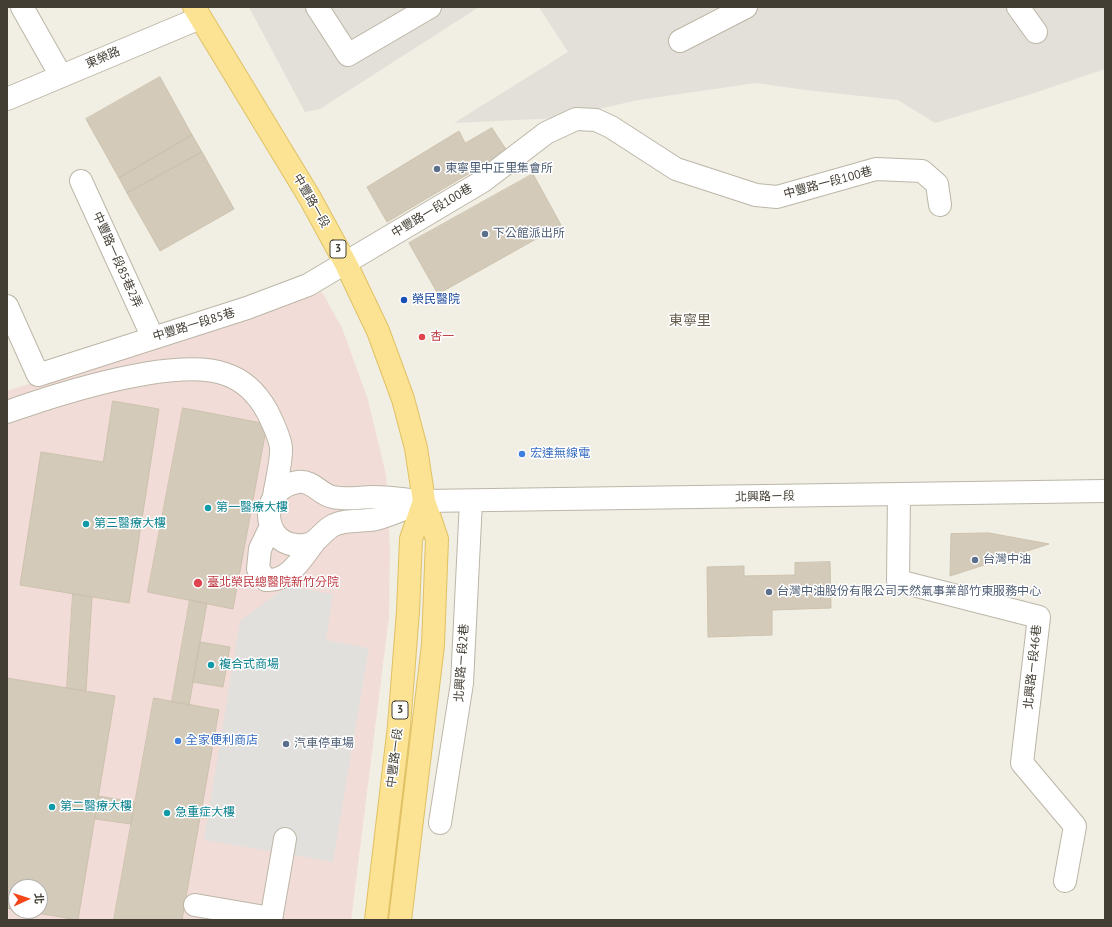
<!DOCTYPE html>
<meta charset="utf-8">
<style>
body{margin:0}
#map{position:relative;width:1112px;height:927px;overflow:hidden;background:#f1eee4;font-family:"PT Sans","Noto Sans TC",sans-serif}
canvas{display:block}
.frame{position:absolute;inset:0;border:8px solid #433e34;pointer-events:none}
.north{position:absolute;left:8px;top:879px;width:40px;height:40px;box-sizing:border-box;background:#fff;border:1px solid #b4b2ae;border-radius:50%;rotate:87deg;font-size:11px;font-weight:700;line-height:16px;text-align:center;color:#433e34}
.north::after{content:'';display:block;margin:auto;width:14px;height:18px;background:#f44518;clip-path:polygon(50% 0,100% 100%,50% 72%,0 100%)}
</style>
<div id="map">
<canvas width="1112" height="927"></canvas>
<div class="frame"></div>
<div class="north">北</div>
</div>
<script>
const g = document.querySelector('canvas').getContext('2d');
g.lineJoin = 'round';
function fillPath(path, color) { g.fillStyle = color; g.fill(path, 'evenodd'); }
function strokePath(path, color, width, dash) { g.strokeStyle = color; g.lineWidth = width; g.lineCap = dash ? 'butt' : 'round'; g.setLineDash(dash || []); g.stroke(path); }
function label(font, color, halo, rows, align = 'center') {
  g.font = font + ' "PT Sans","Noto Sans TC",sans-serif'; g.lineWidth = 3; g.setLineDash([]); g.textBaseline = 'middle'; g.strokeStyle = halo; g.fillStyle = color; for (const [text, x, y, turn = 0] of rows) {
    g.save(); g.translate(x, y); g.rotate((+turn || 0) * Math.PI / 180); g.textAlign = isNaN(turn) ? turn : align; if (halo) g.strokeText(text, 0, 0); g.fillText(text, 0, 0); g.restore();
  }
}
fillPath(new Path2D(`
 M249,7H479L320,109L305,112Z
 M539,7H1105V69L1028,95L935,123L898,100L806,90L756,83L638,100L558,118L454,123L568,52Z`), '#e3dfd9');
fillPath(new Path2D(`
 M322,292L342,328L368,400L386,475L390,549L389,616L351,920H7V391ZM16,887H40V911H16Z`), '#f2dcd7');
fillPath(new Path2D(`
 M287,586L333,594L326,640L369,648L333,862L204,840L240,621Z`), '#e2e0dc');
const building = new Path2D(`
 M160,77L192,135L119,178L86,119Z
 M492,128L507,151L387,222L367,187L459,131L465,143Z
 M192,135L202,152L127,193L119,178Z
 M202,152L234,209L160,251L127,193Z
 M533,174L561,225L438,294L409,243Z
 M113,401L159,409L129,603L20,585L41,452L103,462Z
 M183,408L267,424L233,609L148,592Z
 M989,533L1049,544L950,576L951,534Z
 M830,562L831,608L772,610V635L708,637L707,567L744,566V576L795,575V563Z
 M73,594L92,597L86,691L67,688Z
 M190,600L207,603L189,705L172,702Z
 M200,642L230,647L223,687L193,682Z
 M7,678L115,696L78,920L25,911H40V887H16V910L7,908Z
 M154,698L219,710L182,920H114Z
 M98,796L135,802L131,824L95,819Z`);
fillPath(building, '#d3caba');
strokePath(building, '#cdc2ad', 1);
const minor = new Path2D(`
 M22,7L61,76
 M317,7L348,55L430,7
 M1018,7L1036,32
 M680,41L746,7
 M7,99L200,18
 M81,181L153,338
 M7,306L38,375L247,308L308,285L483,181L546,133L576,119L596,120L611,127L676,169L756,195L777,197L876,169L922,171L937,184L940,205
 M7,412C58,394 175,356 225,374C244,380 258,395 267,411C272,421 280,437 281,448C282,460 276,483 274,496
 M899,495L898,581L1039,617L1022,763L1075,826L1065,881
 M424,501C408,507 392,515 376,519C362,522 346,519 334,525C319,532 318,548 295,545C259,540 261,487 298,482C313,480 320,495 333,497C346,500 360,497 373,497C390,497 407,500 424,501L1105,491
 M271,526L260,549L258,569L266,580C289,582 302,558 315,541
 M440,823L462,683L471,501
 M195,905L271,918
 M271,920L285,839`);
const major = new Path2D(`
 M194,7L310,198L346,264L378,331L403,399L416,448L424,501L437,539L433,645L400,920
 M376,920L399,726L408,611L411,539L424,501`);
strokePath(minor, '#bcb6a7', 24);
strokePath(major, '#e0c164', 24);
strokePath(minor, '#fff', 22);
strokePath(major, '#fbe393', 22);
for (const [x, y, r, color] of [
 [437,169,4,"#5c6f8a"],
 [485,234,4,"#5c6f8a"],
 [404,300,4,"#1a4fb4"],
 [422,337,4,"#e0444e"],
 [522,454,4,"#3f7fe0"],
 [208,508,4,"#0f9aa8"],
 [86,524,4,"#0f9aa8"],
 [975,560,4,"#5c6f8a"],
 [198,583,5,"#e0444e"],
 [769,592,4,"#5c6f8a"],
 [211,665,4,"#0f9aa8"],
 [178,741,4,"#3f7fe0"],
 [286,744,4,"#5c6f8a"],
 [52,807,4,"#0f9aa8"],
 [167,813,4,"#0f9aa8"]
]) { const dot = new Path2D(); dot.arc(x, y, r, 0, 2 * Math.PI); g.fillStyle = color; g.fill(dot); strokePath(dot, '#fff', 1.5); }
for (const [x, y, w] of [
 [338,249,16],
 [400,710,16]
]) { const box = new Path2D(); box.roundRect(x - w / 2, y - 9, w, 18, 3); g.fillStyle = '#fff'; g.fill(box); strokePath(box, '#433e34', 1); }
label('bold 11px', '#433e34', null, [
 ["3",338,249],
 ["3",400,710]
]);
label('12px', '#433e34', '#fff', [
 ["東榮路",103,58,-23],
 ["中豐路一段100巷",828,183,-15],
 ["中豐路一段",311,201,60],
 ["中豐路一段100巷",432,211,-31],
 ["中豐路一段85巷2弄",117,260,66],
 ["中豐路一段85巷",194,325,-17],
 ["北興路ㄧ段",765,497,-1],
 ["北興路ㄧ段2巷",462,663,-86],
 ["北興路ㄧ段46巷",1033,667,-84],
 ["中豐路一段",395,758,-83]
]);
label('12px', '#4e5e75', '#fff', [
 ["東寧里中正里集會所",445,169],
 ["下公館派出所",493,234],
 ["台灣中油",983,560],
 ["台灣中油股份有限公司天然氣事業部竹東服務中心",777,592],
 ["汽車停車場",294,744]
], 'left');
label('12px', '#164399', '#fff', [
 ["榮民醫院",412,300]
], 'left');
label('12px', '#be3a42', '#fff', [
 ["杏一",430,337],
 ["臺北榮民總醫院新竹分院",207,583]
], 'left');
label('12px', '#366cbe', '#fff', [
 ["宏達無線電",530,454],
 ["全家便利商店",186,741]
], 'left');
label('12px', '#0d838f', '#fff', [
 ["第一醫療大樓",216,508],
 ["第三醫療大樓",94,524],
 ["複合式商場",219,665],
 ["第二醫療大樓",60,807],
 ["急重症大樓",175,813]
], 'left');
label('14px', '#665d4c', '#fff', [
 ["東寧里",690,321]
]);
</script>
